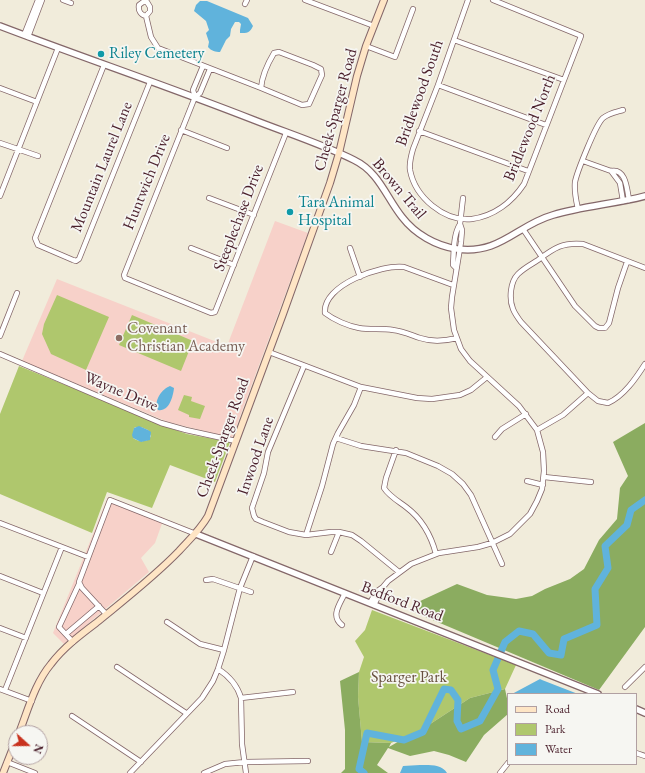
<!DOCTYPE html>
<style>
body{margin:0}
#map{position:relative;width:645px;height:773px;overflow:hidden;background:#f1ecdb;font-family:"EB Garamond",serif}
canvas{display:block}
.legend{position:absolute;left:507px;top:693px;width:130px;height:72px;box-sizing:border-box;background:#f6f6f2;border:1px solid #b1a0a2;margin:0;padding:5px 7px;list-style:none;font-size:12px;color:#4a1f2b}
.legend li{display:flex;align-items:center;gap:8px;height:20px}
.legend b{width:20px;border:1px solid #b1a0a2}
.north{position:absolute;left:8px;top:725px;width:40px;height:40px;box-sizing:border-box;background:#f6f6f2;border:1px solid #b1a0a2;border-radius:50%;rotate:111deg;font-size:11px;font-weight:700;line-height:16px;text-align:center;color:#4a1f2b}
.north::after{content:'';display:block;margin:auto;width:14px;height:18px;background:#c8321e;clip-path:polygon(50% 0,100% 100%,50% 72%,0 100%)}
</style>
<div id="map">
<canvas width="645" height="773"></canvas>
<ul class="legend">
<li><b style="height:5px;background:#fee5c5"></b>Road</li>
<li><b style="height:11px;background:#afc76d"></b>Park</li>
<li><b style="height:11px;background:#60b3dc"></b>Water</li>
</ul>
<div class="north">N</div>
</div>
<script>
const g = document.querySelector('canvas').getContext('2d');
g.lineJoin = 'round';
function fillPath(path, color) { g.fillStyle = color; g.fill(path, 'evenodd'); }
function strokePath(path, color, width, dash) { g.strokeStyle = color; g.lineWidth = width; g.lineCap = dash ? 'butt' : 'round'; g.setLineDash(dash || []); g.stroke(path); }
function label(font, color, halo, rows, align = 'center') {
  g.font = font + ' "EB Garamond",serif'; g.lineWidth = 3.5; g.setLineDash([]); g.textBaseline = 'middle'; g.strokeStyle = halo; g.fillStyle = color; for (const [text, x, y, turn = 0] of rows) {
    g.save(); g.translate(x, y); g.rotate((+turn || 0) * Math.PI / 180); g.textAlign = isNaN(turn) ? turn : align; if (halo) g.strokeText(text, 0, 0); g.fillText(text, 0, 0); g.restore();
  }
}
fillPath(new Path2D(`
 M275,221L308,233L232,438L168,422L22,361L57,279L227,346Z
 M108,497L164,518L155,543L141,558L149,572L64,644L53,633Z`), '#f7d1c9');
fillPath(new Path2D(`
 M57,295L109,317L86,370L51,354L42,334L44,324Z
 M132,315L193,341L181,371L119,345Z
 M19,366L173,429L187,434L230,442L215,482L170,465L152,508L107,492L92,533L0,494V414ZM136,427H141L148,430L151,436C148,443 138,442 133,438L134,428Z
 M184,395L192,397L191,401L205,406L200,419L189,417V415L178,410Z
 M372,610L516,665L505,689L470,698L421,730L391,743L362,742L358,697L359,672L364,657L355,641L365,630Z`), '#afc76d');
fillPath(new Path2D(`
 M645,423V627L599,690L409,610L418,602L457,584L487,595L516,599L532,596L545,589L570,579L584,569L599,540L617,519L620,488L628,476L613,442Z
 M359,672L358,697L362,742L391,743L389,747L408,736L421,730L470,698L505,689L508,703V714L484,735L466,762L449,755L434,751L410,756L388,748L377,765L388,773H341L345,769V730L340,681Z`), '#8bac60');
fillPath(new Path2D(`
 M200,1H207L248,18L253,26C250,33 247,33 240,33V30L241,24L239,22H235L231,29L230,36L226,40L220,52C216,52 211,51 208,47L209,42L206,33L209,30L206,21L194,11L196,5Z
 M170,386L174,388C173,397 169,412 158,410C153,401 162,389 170,386Z
 M139,426L148,430L151,432L150,440L141,442L133,438L132,435L134,428Z
 M540,679L542,680L578,694H512Z
 M420,765C429,765 442,764 447,773H400L403,766Z`), '#60b3dc');
strokePath(new Path2D(`
 M364,773L359,769L367,733L404,740L423,732L444,689L451,690L458,700L457,721L461,729L480,721L498,689L493,670L505,642L519,631L533,634L549,653L561,655L564,639L597,625L595,589L608,568L605,546L627,525L631,510L645,500`), '#60b3dc', 7);
const minor = new Path2D(`
 M63,0L71,3
 M305,0L374,26
 M468,0L438,85L413,149C411,156 409,163 410,170C415,197 444,222 472,219C494,216 512,202 524,184L581,36L579,35L493,0
 M143,2H147L150,7V11L146,16C141,15 138,11 139,5Z
 M245,4L247,0
 M146,16L151,37L158,48L261,88
 M24,35L38,0
 M28,37L42,0
 M454,40L564,80
 M366,46L395,57L413,9
 M279,52L313,65L321,69L322,75L309,104L302,105L261,88C262,76 268,63 274,53Z
 M104,65L35,238L38,245L73,260L76,261L79,259L150,82
 M210,69L200,93L195,97L124,275L125,278L211,313L215,312L286,133
 M438,85L546,125
 M0,88L37,102
 M195,97L193,90L203,66
 M181,130L227,148
 M419,131L528,171
 M0,143L38,156
 M583,161L611,171C626,168 627,189 629,200
 M611,171L620,183L623,201
 M0,196L58,48
 M209,198L254,215
 M578,209C576,200 574,192 575,182C577,172 596,124 603,118C609,113 616,112 623,110
 M523,229L575,306L595,326L599,328H605L609,323L618,288L627,262
 M191,248L234,265
 M350,248L360,277
 M456,268L453,265C454,252 453,235 460,224
 M645,268L583,244C563,242 554,248 538,260C532,264 524,268 518,274C510,282 509,299 513,309C515,314 518,318 521,322L588,393L598,401L608,403C624,396 636,378 645,364
 M453,285L404,267C382,264 322,285 325,313C334,320 348,326 359,328C370,330 382,328 393,330C402,331 411,335 420,338C432,342 445,341 457,338
 M0,336L17,293
 M269,352L361,387L417,398L432,399L460,395L471,390L487,377
 M0,354L161,423L186,430L236,441
 M304,366L268,452L264,473L252,508L254,516L256,519L263,522L289,532L306,535L331,532H339L352,535L361,541L399,572
 M537,430L563,415L588,393
 M495,437L502,429L526,414
 M336,438L361,446L406,453L438,466L452,474L463,484L471,495L502,564
 M396,450L386,478L384,488C389,496 398,501 406,507C422,519 431,535 436,554
 M544,477L591,482
 M527,481L543,485
 M0,523L88,557
 M306,535L322,486L333,444L338,433L354,405L361,387
 M331,552L339,532
 M0,576L43,593
 M206,580L213,579L251,592
 M370,603L376,592L383,587
 M374,605L383,587L388,581L411,564L439,553L478,547L492,543L510,534L530,514L537,501L542,489L544,471L543,452L537,430L519,406L470,361L461,349L454,330L451,308L452,297L461,242L462,230L460,224L463,198
 M106,614L82,588L79,582L110,500L196,534
 M167,622L200,644L224,650
 M342,625C330,616 340,604 345,593
 M0,628L26,638
 M66,634L99,606
 M73,642L59,627L79,584
 M117,667L186,713
 M218,669C229,676 237,684 241,698L242,744L246,773
 M625,687L645,667
 M0,689L32,701
 M5,690L62,547
 M241,698L293,692
 M72,716L141,762
 M636,753L645,756
 M7,762L35,773
 M130,773L202,698L213,681L218,669L224,650L240,588L253,556
 M204,773L225,764L245,762L308,761
 M500,773L508,763`);
const tertiary = new Path2D(`
 M0,26C84,58 170,87 254,120C287,133 322,144 354,160C379,172 386,197 402,217C415,234 436,246 457,249C500,255 517,225 553,215C583,206 615,204 645,196
 M196,534L598,694
 M636,709L645,713`);
const secondary = new Path2D(`
 M19,733C28,710 35,683 51,664C63,648 80,635 96,623C124,600 154,577 179,551C190,539 200,530 208,516L283,314L330,183L339,153L357,76L366,46L384,0
 M3,773L16,740`);
strokePath(minor, '#846769', 6);
strokePath(tertiary, '#846769', 8);
strokePath(secondary, '#846769', 8);
strokePath(minor, '#fff', 4.5);
strokePath(tertiary, '#fff', 5.5);
strokePath(secondary, '#fee5c5', 6);
for (const [x, y, r, color] of [
 [101,54,4,"#0f9aa8"],
 [290,212,4,"#0f9aa8"],
 [119,338,4,"#8d6e63"]
]) { const dot = new Path2D(); dot.arc(x, y, r, 0, 2 * Math.PI); g.fillStyle = color; g.fill(dot); strokePath(dot, '#f6f6f2', 1.5); }
label('16px', '#0d838f', '#f6f6f2', [
 ["Riley Cemetery",109,54],
 ["Tara Animal",298,203],
 ["Hospital",298,221]
], 'left');
label('16px', '#4a1f2b', '#f6f6f2', [
 ["Bridlewood South",420,93,-70],
 ["Cheek-Sparger Road",336,110,-75],
 ["Bridlewood North",530,128,-68],
 ["Mountain Laurel Lane",102,167,-68],
 ["Huntwich Drive",147,182,-68],
 ["Brown Trail",399,189,50],
 ["Steeplechase Drive",239,218,-69],
 ["Wayne Drive",121,392,23],
 ["Cheek-Sparger Road",223,438,-70],
 ["Inwood Lane",256,456,-71],
 ["Bedford Road",402,602,21]
]);
label('16px', '#785e54', '#f6f6f2', [
 ["Covenant",127,329],
 ["Christian Academy",127,347]
], 'left');
label('16px', '#68513f', '#f6f6f2', [
 ["Sparger Park",409,678]
]);
</script>
